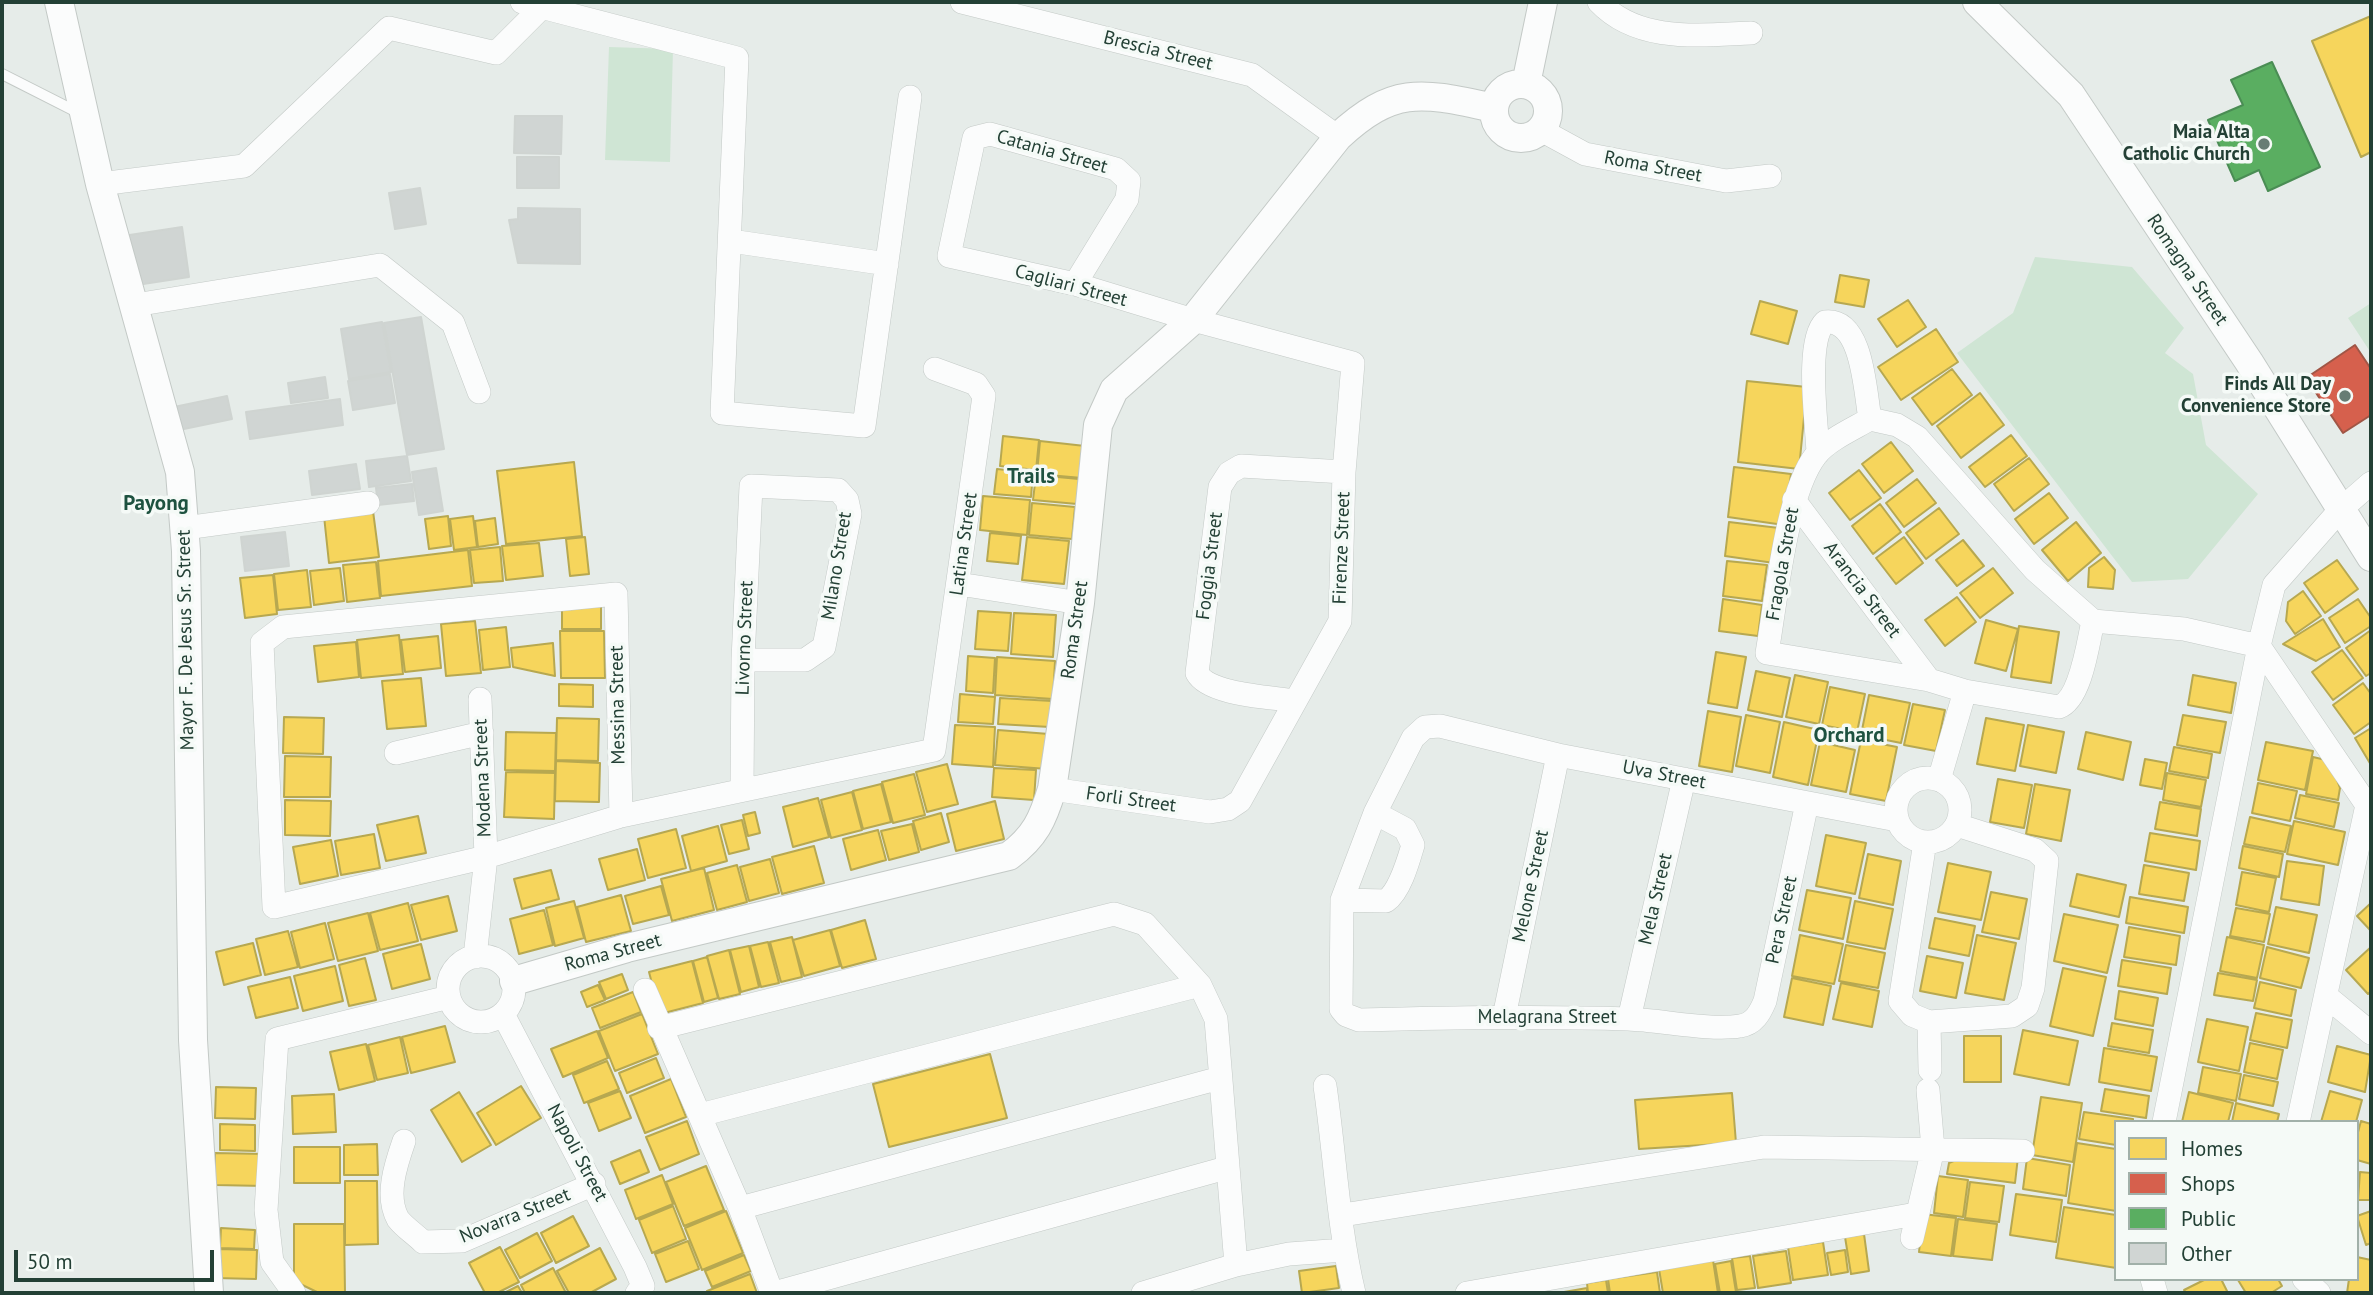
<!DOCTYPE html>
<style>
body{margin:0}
#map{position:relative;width:2373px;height:1295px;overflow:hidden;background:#e6ece9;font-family:"PT Sans",sans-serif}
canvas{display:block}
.frame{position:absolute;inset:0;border:4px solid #234035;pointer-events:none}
.legend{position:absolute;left:2114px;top:1120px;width:245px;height:161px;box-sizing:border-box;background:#f5faf7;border:2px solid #a1b0a9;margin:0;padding:9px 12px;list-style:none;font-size:21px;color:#234035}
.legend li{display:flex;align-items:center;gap:14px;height:35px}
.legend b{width:35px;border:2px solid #a1b0a9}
.scale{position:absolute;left:14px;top:1250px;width:200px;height:32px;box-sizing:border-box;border:4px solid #234035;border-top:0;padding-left:9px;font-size:21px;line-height:24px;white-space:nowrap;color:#234035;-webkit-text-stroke:5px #f5faf7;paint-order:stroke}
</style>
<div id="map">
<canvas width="2373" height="1295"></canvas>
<div class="frame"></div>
<ul class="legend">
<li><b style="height:19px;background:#f6d55c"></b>Homes</li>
<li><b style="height:19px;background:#d6604d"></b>Shops</li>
<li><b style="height:19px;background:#5aae61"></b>Public</li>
<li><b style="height:19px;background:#d0d5d3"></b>Other</li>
</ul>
<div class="scale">50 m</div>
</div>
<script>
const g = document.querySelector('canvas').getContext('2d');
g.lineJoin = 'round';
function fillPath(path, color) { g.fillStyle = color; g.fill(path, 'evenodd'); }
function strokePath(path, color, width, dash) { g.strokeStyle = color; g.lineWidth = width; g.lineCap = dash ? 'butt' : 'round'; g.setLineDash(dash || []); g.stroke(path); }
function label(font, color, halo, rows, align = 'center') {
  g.font = font + ' "PT Sans",sans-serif'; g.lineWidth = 7; g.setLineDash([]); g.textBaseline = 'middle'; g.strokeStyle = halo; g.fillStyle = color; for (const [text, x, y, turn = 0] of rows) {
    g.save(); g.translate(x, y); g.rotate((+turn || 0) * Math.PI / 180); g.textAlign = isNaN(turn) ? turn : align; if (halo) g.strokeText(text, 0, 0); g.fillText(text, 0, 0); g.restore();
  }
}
fillPath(new Path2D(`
 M609,47L673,49L670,162L605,160Z
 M2035,257L2132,267L2184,328L2165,353L2193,374L2206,445L2258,494L2188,579L2132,582L1957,353L2013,313Z
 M2371,303V353L2348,318Z`), '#cfe5d4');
const homes = new Path2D(`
 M2371,16V152L2361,157L2312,41Z
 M1840,275L1869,280L1864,307L1835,302Z
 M1908,300L1926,327L1897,347L1878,319Z
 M1760,301L1797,311L1788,344L1751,334Z
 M1936,329L1958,362L1901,400L1878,367Z
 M1952,369L1972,395L1932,425L1912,398Z
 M1747,381L1807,387L1799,469L1738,462Z
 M1980,393L2004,425L1961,458L1937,426Z
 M2011,435L2027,456L1985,487L1969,467Z
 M1003,436L1039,440L1036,470L1000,466Z
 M1040,441L1085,446L1082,478L1037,474Z
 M1891,442L1913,471L1884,493L1862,464Z
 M2029,458L2049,484L2014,511L1994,484Z
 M574,462L582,536L506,544L497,471Z
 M1734,467L1791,474L1784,525L1728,517Z
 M997,469L1033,473L1031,497L994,494Z
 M1859,470L1881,498L1850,520L1829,493Z
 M1036,475L1079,479L1077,504L1033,500Z
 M1917,479L1936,503L1904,527L1886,503Z
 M2049,493L2068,518L2034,544L2015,519Z
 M983,496L1030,500L1027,535L980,530Z
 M1032,503L1075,507L1072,539L1029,535Z
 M1880,504L1901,532L1873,554L1852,526Z
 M1939,508L1959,534L1926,559L1906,533Z
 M373,511L379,557L329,563L324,516Z
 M448,516L451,546L429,549L425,519Z
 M473,516L477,547L454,550L450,519Z
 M495,518L498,544L478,547L475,521Z
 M1729,522L1779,528L1774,563L1725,556Z
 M2076,522L2101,553L2068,581L2042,550Z
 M990,533L1021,536L1018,564L987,561Z
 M585,537L589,574L570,576L566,539Z
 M1027,537L1069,541L1064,584L1022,580Z
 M1904,537L1923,563L1896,584L1876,558Z
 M1963,540L1984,566L1957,586L1936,560Z
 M539,543L543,576L506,580L502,546Z
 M500,547L503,581L474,583L470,550Z
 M468,550L472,586L381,596L378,561Z
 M2104,557L2115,570L2113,589L2088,587L2089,568Z
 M2337,560L2358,589L2325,613L2304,583Z
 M1727,561L1767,565L1762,601L1723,596Z
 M376,562L380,598L347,602L343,565Z
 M340,568L344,601L314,605L310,571Z
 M1993,568L2013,593L1980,618L1960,593Z
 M307,570L311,607L278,610L274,574Z
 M273,575L277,614L245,618L240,578Z
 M2303,591L2321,616L2295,634L2286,621L2288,602Z
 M1957,597L1976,622L1945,646L1925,620Z
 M1723,599L1762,605L1758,636L1719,631Z
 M2358,599L2371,618V626L2345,643L2329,618Z
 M562,606H601V629H562Z
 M978,611L1011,613L1008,651L975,649Z
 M1014,613L1056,615L1053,657L1011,654Z
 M2323,619L2340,647L2316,661L2283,644Z
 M1986,620L2018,629L2006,671L1975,663Z
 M475,621L481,673L446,676L441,624Z
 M2019,626L2059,632L2051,683L2011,677Z
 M506,627L510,667L483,670L479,630Z
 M2371,630V673L2366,676L2346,648Z
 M560,631H604L605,678H561Z
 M399,635L403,674L361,678L357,640Z
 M438,636L441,668L405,672L401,640Z
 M356,642L359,677L318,682L314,646Z
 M553,643L555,676L513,667L511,648Z
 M2342,650L2363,678L2333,700L2312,672Z
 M1716,652L1746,657L1737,708L1708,703Z
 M968,656L995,658L993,693L966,691Z
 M997,657L1055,661L1053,699L995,695Z
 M1756,671L1790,678L1782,717L1748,710Z
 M1795,675L1828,682L1819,724L1786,717Z
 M2193,675L2236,683L2231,713L2188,705Z
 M421,678L426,726L387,729L382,681Z
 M2363,683L2371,694V722L2354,734L2333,705Z
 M559,684L593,685V707L559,706Z
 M1830,687L1865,694L1857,732L1822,725Z
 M960,694L995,697L993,724L958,722Z
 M1869,695L1910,703L1901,743L1861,735Z
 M1000,698L1052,701L1050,727L998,724Z
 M1913,704L1945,710L1936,751L1904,745Z
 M1708,711L1741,717L1732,772L1699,766Z
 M1746,715L1780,722L1770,773L1736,766Z
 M2183,715L2226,722L2220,753L2177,745Z
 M284,717L324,718L323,754L283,753Z
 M557,718L599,719L598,761L556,760Z
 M1986,718L2024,725L2015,771L1977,764Z
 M1784,722L1819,730L1808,785L1773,777Z
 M955,725L995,727L993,767L952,764Z
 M2028,725L2064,732L2056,773L2020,766Z
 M2371,728V765L2355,738Z
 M998,730L1049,734L1047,769L995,765Z
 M506,732L556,733L555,771L505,770Z
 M2086,732L2131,742L2123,780L2078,769Z
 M1861,740L1897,747L1886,801L1850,794Z
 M1820,742L1855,750L1846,792L1811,785Z
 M2266,742L2313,751L2305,790L2258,780Z
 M2174,747L2212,754L2208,778L2169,771Z
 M285,756L331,757L330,797H284Z
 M2313,757L2330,761L2340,788L2338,800L2306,794Z
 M2145,759L2167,763L2162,789L2140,785Z
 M556,761L600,763L599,802L555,801Z
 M947,764L958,804L927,812L916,772Z
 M994,768L1036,770L1034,800L992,797Z
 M506,772L555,773L554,819L504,817Z
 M2167,773L2206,780L2201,807L2163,800Z
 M914,774L925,815L893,823L882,782Z
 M1998,779L2032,785L2024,828L1990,822Z
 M2258,783L2297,791L2290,821L2252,813Z
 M881,784L891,822L863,829L853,791Z
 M2035,784L2070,790L2061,841L2026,834Z
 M852,792L862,830L831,838L821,800Z
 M2300,795L2339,803L2334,827L2295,818Z
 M818,798L829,837L793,847L783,807Z
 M285,800L331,801L330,836L285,835Z
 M995,801L1004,839L956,851L947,814Z
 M2160,802L2201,809L2197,836L2155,829Z
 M755,812L760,833L748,836L743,815Z
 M941,813L949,842L921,850L913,821Z
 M418,816L426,853L386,861L377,825Z
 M2250,817L2291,826L2285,852L2244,844Z
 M742,820L749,849L729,854L721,825Z
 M2294,821L2345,832L2338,865L2287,854Z
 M912,824L919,852L889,860L881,831Z
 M718,826L727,861L691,871L682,836Z
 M676,829L686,868L648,878L638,839Z
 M878,830L886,860L851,870L843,839Z
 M2150,833L2200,841L2196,870L2145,861Z
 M374,834L380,868L341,875L335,841Z
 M1826,835L1866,843L1855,894L1816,886Z
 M331,840L338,876L300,884L293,847Z
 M814,846L824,883L782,894L772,857Z
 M2243,846L2283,854L2279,877L2239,868Z
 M637,849L645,880L608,890L599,859Z
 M1868,854L1901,861L1893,905L1859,898Z
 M770,859L779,893L749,901L740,867Z
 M2287,861L2324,866L2319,905L2281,899Z
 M1948,863L1991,872L1981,920L1938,912Z
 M737,865L747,902L717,910L707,873Z
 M2144,865L2189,873L2184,901L2139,894Z
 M704,868L714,910L672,921L661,879Z
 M551,870L559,899L522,909L514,879Z
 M2242,872L2276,878L2269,912L2236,905Z
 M2077,874L2126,885L2119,917L2070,906Z
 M661,886L669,915L633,924L625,896Z
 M1807,890L1851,898L1843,939L1799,930Z
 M1991,892L2027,899L2019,939L1982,932Z
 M621,895L631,931L586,942L577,907Z
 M448,896L457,931L421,940L411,905Z
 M2130,897L2188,907L2184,933L2126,923Z
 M574,901L584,938L555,946L546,908Z
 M1855,901L1893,909L1885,949L1847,942Z
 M408,903L418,941L380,950L370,913Z
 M2371,903V931L2357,916Z
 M2276,907L2317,915L2309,953L2268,944Z
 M2236,908L2270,914L2264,942L2230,936Z
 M544,910L553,945L519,954L510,919Z
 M368,913L378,951L338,961L328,923Z
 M2064,914L2118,925L2107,973L2054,961Z
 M1935,918L1975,926L1969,956L1929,948Z
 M865,920L876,959L842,968L831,930Z
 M325,923L334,959L300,968L291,932Z
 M2129,927L2180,936L2176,965L2124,957Z
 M830,930L840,966L804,976L793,940Z
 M288,931L298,967L265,975L256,939Z
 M1800,935L1843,944L1834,984L1792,976Z
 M1977,935L2016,943L2004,1000L1965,993Z
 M792,937L802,977L781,982L770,942Z
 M2227,937L2264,945L2257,978L2220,971Z
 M768,942L779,983L761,987L750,946Z
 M253,943L261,975L224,985L216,952Z
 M421,944L430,979L392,989L383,954Z
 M1846,945L1885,953L1878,988L1839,981Z
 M749,946L759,987L741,992L730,950Z
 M2267,947L2309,958L2301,988L2260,978Z
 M2371,947V991L2368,994L2346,970Z
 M729,950L740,994L719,999L707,956Z
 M1927,956L1963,963L1956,998L1920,991Z
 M707,957L718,998L704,1002L693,961Z
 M365,958L376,1000L349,1006L339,965Z
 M2122,960L2171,968L2167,994L2118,986Z
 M692,961L703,1003L660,1014L649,972Z
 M335,966L343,1001L303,1011L294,976Z
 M2063,968L2106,977L2093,1036L2050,1026Z
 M2218,973L2257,980L2253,1001L2214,995Z
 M622,974L628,990L606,999L599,982Z
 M290,977L298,1008L256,1018L248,987Z
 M1792,978L1831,986L1823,1025L1784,1017Z
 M2260,982L2296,990L2291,1016L2254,1008Z
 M1841,983L1879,991L1872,1027L1833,1019Z
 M598,985L605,1000L587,1007L581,992Z
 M2119,991L2158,998L2153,1026L2115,1019Z
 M633,992L641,1012L600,1028L592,1008Z
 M2256,1013L2292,1020L2287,1048L2250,1040Z
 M642,1014L658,1054L615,1071L599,1031Z
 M2207,1019L2248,1027L2239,1071L2198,1062Z
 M2112,1023L2153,1030L2149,1053L2108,1046Z
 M445,1026L455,1062L411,1073L402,1037Z
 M2023,1030L2078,1041L2069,1085L2014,1074Z
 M597,1031L608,1058L563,1077L551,1049Z
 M1964,1036H2001V1082H1964Z
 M400,1037L408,1073L377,1080L368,1045Z
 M2250,1043L2283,1050L2277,1079L2244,1072Z
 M366,1044L375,1081L339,1090L330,1052Z
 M2337,1046L2371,1055L2365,1092L2328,1082Z
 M2104,1048L2157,1057L2151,1091L2099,1082Z
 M990,1054L1007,1118L889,1147L873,1084Z
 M656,1058L664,1078L627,1093L619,1073Z
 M607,1061L619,1089L584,1103L573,1075Z
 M2203,1067L2241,1074L2236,1101L2198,1093Z
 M2244,1075L2278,1082L2273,1106L2239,1099Z
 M671,1079L686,1117L645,1133L630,1096Z
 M521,1086L541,1118L496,1145L477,1113Z
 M216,1087L256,1088L255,1119L215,1118Z
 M2105,1089L2149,1096L2146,1118L2101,1111Z
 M620,1091L631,1118L599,1131L588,1103Z
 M2330,1091L2362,1100L2356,1122H2321Z
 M459,1092L491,1145L462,1162L431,1110Z
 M2189,1092L2233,1103L2228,1122H2182Z
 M1732,1093L1736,1143L1639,1149L1635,1100Z
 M334,1094L336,1132L293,1134L292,1096Z
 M2041,1097L2082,1103L2073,1162L2032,1155Z
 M2236,1103L2279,1114L2277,1122H2232Z
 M2084,1112L2133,1119V1122H2116V1145L2079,1139Z
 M687,1121L699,1154L660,1170L646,1137Z
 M2361,1121L2371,1124V1164L2357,1160V1136Z
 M220,1124L255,1125V1151L220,1150Z
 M2077,1143L2116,1149V1211L2068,1203Z
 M377,1144L378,1175H344V1145Z
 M294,1147H340V1183H294Z
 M640,1150L649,1172L620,1184L611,1162Z
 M215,1153L265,1154V1186L215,1185Z
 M1963,1157H2018L2015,1183L1947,1174L1949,1163Z
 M2027,1158L2070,1165L2066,1196L2023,1189Z
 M706,1166L724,1210L684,1226L666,1182Z
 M2360,1172L2371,1173V1200H2358Z
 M662,1175L673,1204L636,1219L625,1190Z
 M1938,1176L1968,1180L1963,1217L1934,1213Z
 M345,1181H377L378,1244L345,1245Z
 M1970,1182L2004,1186L1999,1222L1965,1218Z
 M2016,1194L2062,1200L2056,1242L2010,1235Z
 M673,1206L686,1239L652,1253L639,1220Z
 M2064,1207L2116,1215V1268L2056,1258Z
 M726,1211L743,1253L702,1270L685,1228Z
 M2371,1211V1243L2366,1245L2357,1216Z
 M1923,1214L1956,1218L1951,1256L1919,1252Z
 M573,1216L589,1246L556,1263L541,1233Z
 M1958,1219L1997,1224L1992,1260L1953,1256Z
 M294,1224H344L345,1293H319L294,1281Z
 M221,1228L255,1230L254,1249L220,1248Z
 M537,1233L552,1261L520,1278L505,1250Z
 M1864,1234L1869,1271L1851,1274L1845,1237Z
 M688,1241L699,1269L666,1282L655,1254Z
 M1823,1242L1828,1275L1793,1280L1788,1247Z
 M500,1247L519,1282L497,1293H485L469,1263Z
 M600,1248L616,1279L590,1293H569L557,1271Z
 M217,1249L257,1250L256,1279L215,1278Z
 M1845,1250L1848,1272L1831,1275L1827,1253Z
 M1786,1251L1791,1283L1758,1288L1753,1256Z
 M744,1255L751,1271L712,1287L705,1271Z
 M1750,1256L1755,1288L1737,1290L1732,1258Z
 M2357,1257L2371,1260V1293H2347L2349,1279H2357Z
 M1713,1260L1718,1293H1663L1659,1269Z
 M1731,1261L1736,1292L1720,1293L1715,1264Z
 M1336,1266L1339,1288L1302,1293L1299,1271Z
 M553,1268L566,1293H525L521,1285Z
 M1657,1272L1660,1293H1610L1608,1279Z
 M750,1274L757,1293H708L707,1291Z
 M2206,1279H2221L2228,1293H2186L2184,1290Z
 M2278,1279L2282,1286L2271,1293H2246L2238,1280Z
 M1606,1280L1608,1293H1588L1587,1283Z
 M518,1286L522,1293H504Z
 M1587,1288V1293H1564V1292Z`);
fillPath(homes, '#f6d55c');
strokePath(homes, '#b7a850', 2);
const shops = new Path2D(`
 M2355,345L2371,369V415L2343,433L2306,378Z`);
fillPath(shops, '#d6604d');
strokePath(shops, '#a05646', 2);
const public = new Path2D(`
 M2272,62L2320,167L2268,191L2259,170L2235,181L2208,120L2243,105L2231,80Z`);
fillPath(public, '#5aae61');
strokePath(public, '#4a8d54', 2);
const building = new Path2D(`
 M515,116H562L561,154L514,153Z
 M517,157H559V188H517Z
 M420,188L426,224L395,229L389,193Z
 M518,208L580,209V264L518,263L509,220L518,219Z
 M182,227L189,277L130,286L123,236Z
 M421,317L444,449L407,455L384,323Z
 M382,322L391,372L349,379L341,329Z
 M390,374L395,403L353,410L348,381Z
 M325,377L328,398L291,403L288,383Z
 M227,396L232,419L179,430L174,407Z
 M340,399L343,425L250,439L246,412Z
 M407,456L411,481L369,487L366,461Z
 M356,464L360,489L312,495L309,471Z
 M436,468L443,511L419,515L412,472Z
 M412,484L414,501L378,505L376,488Z
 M285,532L289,566L245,571L241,537Z`);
fillPath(building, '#d0d5d3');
strokePath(building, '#cfd4d1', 2);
const service = new Path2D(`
 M2,74L79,113`);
const minor = new Path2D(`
 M522,2L737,58L722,413L864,426L910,97
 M962,2L1252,75L1338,137
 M1599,2C1638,43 1699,35 1751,33
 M1541,130L1585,154L1726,181L1770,176
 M100,184L244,166L389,28L496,53L542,7
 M731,241L887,264
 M135,305L380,265L453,323L479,392
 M1818,453C1817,424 1805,341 1825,322C1863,318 1865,392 1870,419
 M1794,500L1929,680
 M185,528L368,503
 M959,584L1080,603
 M2093,621C2088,643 2081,699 2059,707L1965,691L1929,680L1767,653C1776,602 1786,493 1816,455C1828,440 1853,429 1870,419L1897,425L1917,437L2035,570L2093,621L2184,629L2259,646L2371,811
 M1295,701C1271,697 1209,695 1197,673L1220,487L1229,473L1241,466L1344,472
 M396,753L482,733
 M1896 810a32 32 0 1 1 64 0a32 32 0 1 1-64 0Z
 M1939,780L1965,691
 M742,789L743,660L751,486L838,490L847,500L850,514L824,647L805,660H743
 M1052,789L1210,812L1228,809L1240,801L1340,621L1344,472L1353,363L1193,320L1075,284L949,256L974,138L990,134L1116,169L1129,181L1127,199L1075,284
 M1807,803L1765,1001C1760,1013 1754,1024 1740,1026C1710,1031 1660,1020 1628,1019C1538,1016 1449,1018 1359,1020L1346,1015L1341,1009L1342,900L1375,813L1413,738L1425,727L1440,726L1558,755L1897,820
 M621,816L616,594L283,627L262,643L274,907L486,857L621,816L934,750L984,396L976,384L935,369
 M1925,842L1900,1001L1912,1015L1929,1022L2012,1016L2027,1006L2033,988L2047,861L2035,850L1957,825
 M1342,900L1386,901C1400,891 1408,862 1413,845L1405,829L1375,813
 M448 989a33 33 0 1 1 66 0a33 33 0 1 1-66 0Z
 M475,957L486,857L480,699
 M645,990L740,1208L772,1293
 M2326,996L2371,1033
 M503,1014L635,1267L643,1286L637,1293
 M1504,1017L1558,755
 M1629,1019L1684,779
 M1929,1022L1930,1070
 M659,1028L1114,914L1145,924L1200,985L1216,1019L1236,1265
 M1325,1086C1335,1155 1338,1226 1354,1293
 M700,1115L1200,985
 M2164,1122L2259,646L2274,585L2340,510L2371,483
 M2298,1122L2367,805
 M404,1141C396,1164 385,1196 398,1219C404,1227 416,1235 423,1242L462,1241L594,1184
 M740,1208L1220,1078
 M1343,1215L1764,1147L2023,1151
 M1912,1238L1933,1149L1928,1090
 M2152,1279L2156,1293
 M2304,1279L2319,1293
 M294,1293L272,1262L266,1210L277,1039L449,997
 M774,1293L1226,1168
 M1143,1293L1236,1265L1289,1254L1344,1250
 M1467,1293L1916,1214`);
const tertiary = new Path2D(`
 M59,2L100,184L180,472L186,551L193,1040L209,1293
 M1977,2L2071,95L2249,362L2371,557
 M1494 111a27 27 0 1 1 54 0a27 27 0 1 1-54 0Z
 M1526,84L1543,2
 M514,981L627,948L1009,856C1035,837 1043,819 1052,789L1080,603L1098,425L1114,390L1193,320L1338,137C1395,84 1423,93 1494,108`);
strokePath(service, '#c3c9c6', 12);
strokePath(minor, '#c3c9c6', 24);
strokePath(tertiary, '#c3c9c6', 30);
strokePath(service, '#fbfcfc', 10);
strokePath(minor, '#fbfcfc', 23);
strokePath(tertiary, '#fbfcfc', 28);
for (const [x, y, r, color] of [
 [2264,144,7,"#677c74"],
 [2345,396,7,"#677c74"]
]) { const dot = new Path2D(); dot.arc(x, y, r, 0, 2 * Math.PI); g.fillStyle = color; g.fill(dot); strokePath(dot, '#f5faf7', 2.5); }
label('19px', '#234035', '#f5faf7', [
 ["Brescia Street",1158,51,14],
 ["Catania Street",1052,152,16],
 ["Roma Street",1653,167,11],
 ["Romagna Street",2187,270,56],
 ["Cagliari Street",1071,286,15],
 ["Latina Street",964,544,-82],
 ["Firenze Street",1342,548,-88],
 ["Fragola Street",1783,564,-80],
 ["Milano Street",837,566,-81],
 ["Foggia Street",1210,566,-83],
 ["Arancia Street",1862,590,53],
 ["Roma Street",1075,630,-82],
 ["Livorno Street",745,638,-88],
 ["Mayor F. De Jesus Sr. Street",186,640,-91],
 ["Messina Street",618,705,-91],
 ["Uva Street",1664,775,11],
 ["Modena Street",483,778,-92],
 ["Forli Street",1131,800,8],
 ["Melone Street",1531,886,-78],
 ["Mela Street",1656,899,-77],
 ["Pera Street",1782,920,-78],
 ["Roma Street",613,953,-15],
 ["Melagrana Street",1547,1018],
 ["Napoli Street",577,1153,62],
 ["Novarra Street",515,1216,-22]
]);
label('bold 19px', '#234035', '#f5faf7', [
 ["Maia Alta",2250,133],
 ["Catholic Church",2250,155],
 ["Finds All Day",2331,385],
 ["Convenience Store",2331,407]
], 'right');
label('bold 21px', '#1e5240', '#f5faf7', [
 ["Trails",1031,477],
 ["Payong",156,504],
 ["Orchard",1849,736]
]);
</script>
